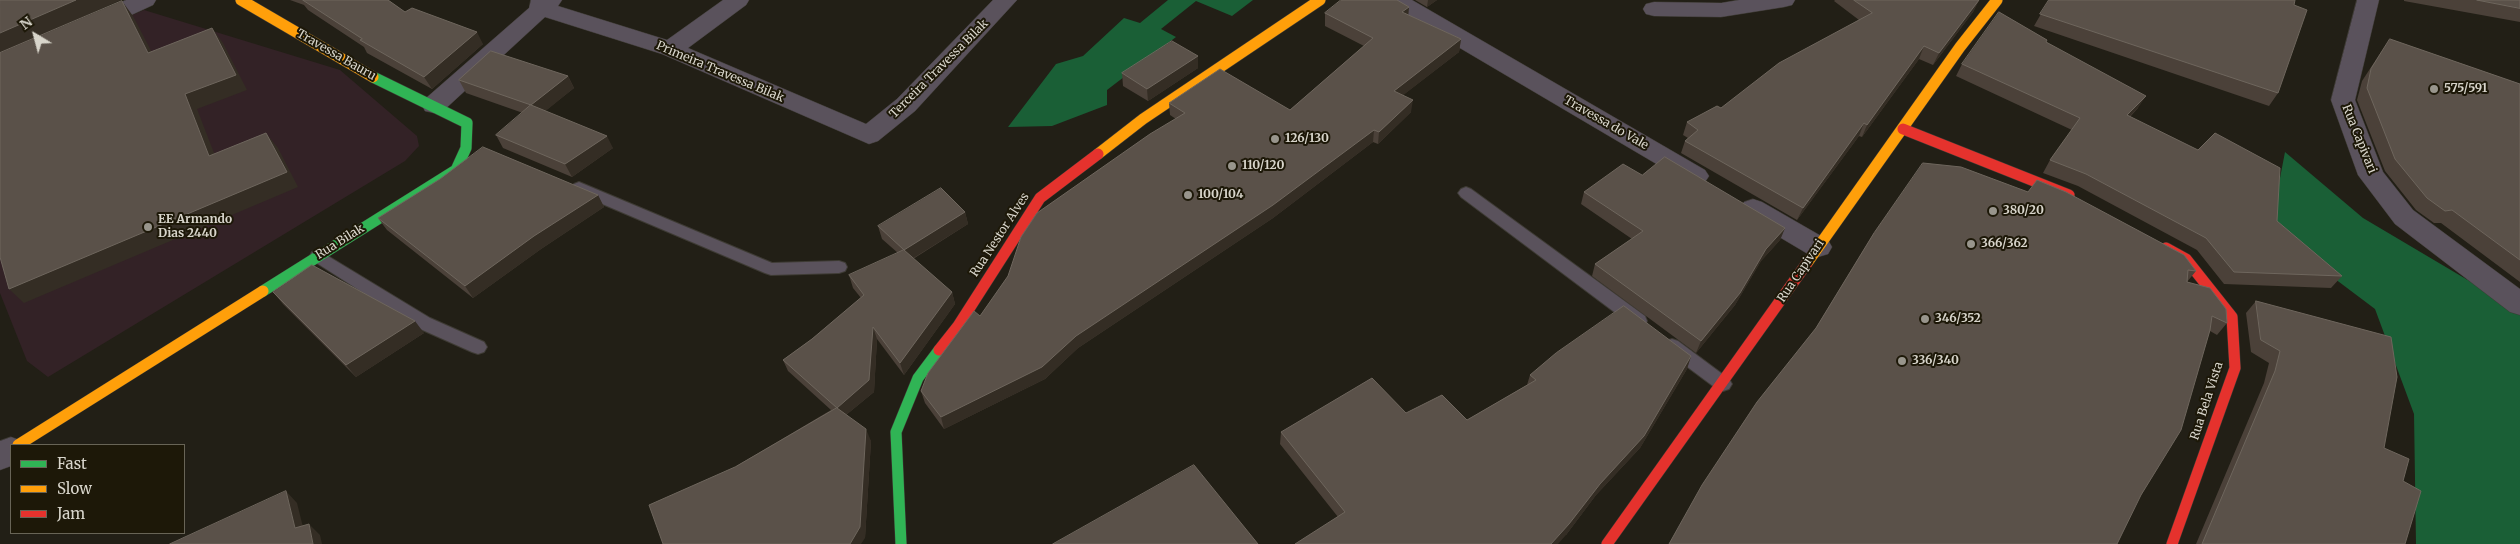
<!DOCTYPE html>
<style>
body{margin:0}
#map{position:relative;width:2520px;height:544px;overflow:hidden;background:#221f16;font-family:Merriweather,serif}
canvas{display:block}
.legend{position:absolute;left:10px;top:444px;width:175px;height:90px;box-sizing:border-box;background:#1d1808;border:1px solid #686456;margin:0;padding:6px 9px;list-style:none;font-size:15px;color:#d8d5cb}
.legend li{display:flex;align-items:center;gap:10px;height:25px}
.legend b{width:25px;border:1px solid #686456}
.north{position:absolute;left:10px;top:10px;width:50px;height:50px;-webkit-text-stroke:4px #1d1808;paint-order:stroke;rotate:323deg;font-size:14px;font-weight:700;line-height:20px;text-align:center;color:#d8d5cb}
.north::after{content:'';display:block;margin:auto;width:18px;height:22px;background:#d8d5cb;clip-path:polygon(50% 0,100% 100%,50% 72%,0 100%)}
</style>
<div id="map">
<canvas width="2520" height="544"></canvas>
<ul class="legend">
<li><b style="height:6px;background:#30b455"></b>Fast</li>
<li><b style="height:6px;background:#ff9f0a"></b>Slow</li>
<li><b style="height:6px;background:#e5322d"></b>Jam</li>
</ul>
<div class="north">N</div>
</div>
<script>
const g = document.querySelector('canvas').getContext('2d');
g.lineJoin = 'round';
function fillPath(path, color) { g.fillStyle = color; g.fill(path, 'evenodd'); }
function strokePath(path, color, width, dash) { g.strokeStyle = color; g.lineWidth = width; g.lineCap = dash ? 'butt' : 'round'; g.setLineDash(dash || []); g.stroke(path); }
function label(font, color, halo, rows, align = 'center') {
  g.font = font + ' Merriweather,serif'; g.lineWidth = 4; g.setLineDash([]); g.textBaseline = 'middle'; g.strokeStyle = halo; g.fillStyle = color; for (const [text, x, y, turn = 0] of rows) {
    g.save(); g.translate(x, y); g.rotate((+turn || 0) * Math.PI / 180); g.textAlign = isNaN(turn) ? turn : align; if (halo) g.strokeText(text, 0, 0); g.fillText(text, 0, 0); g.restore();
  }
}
fillPath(new Path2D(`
 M144,10L340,70L417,136L419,146L405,161L48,377L27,361L0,293V71Z`), '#332226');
fillPath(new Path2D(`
 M1168,0H1253L1232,16L1196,1L1161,29L1176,37L1107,90V105L1052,126L1008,127L1056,64L1083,56L1124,18L1140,23Z
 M2285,152L2363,218L2520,311V544H2416L2414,414L2375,309L2270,230Z`), '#1a5f36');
const lane = new Path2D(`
 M579,182L772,263L839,261L845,263L847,267L845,271L839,273L771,275L765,273L574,192L571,188L574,184Z
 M1466,187L1471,189L1645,316L1647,321L1645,326L1639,328L1633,326L1461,197L1458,193L1461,189Z
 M318,250L430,318L484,342L487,347L484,352L478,354L472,352L418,328L312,260L310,256L312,252Z
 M1672,339L1678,341L1729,379L1732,384L1729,389L1723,391L1717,389L1666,351L1663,346L1666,341Z`);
const street = new Path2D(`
 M126,0H156L153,5L101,29L93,31L85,29L81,24L85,19Z
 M531,0H562L558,6L667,40L723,0H749L746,5L688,48L866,124L897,99L993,0H1017L915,111L878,141L869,144L662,54L545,17L443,111L434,113L425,111L422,105L425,99L529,8Z
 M1384,0H1412L1705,170L1709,176L1705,182L1696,185L1687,182L1387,5Z
 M1739,0H1795L1792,5L1784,7L1721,17L1654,16L1646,14L1643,9L1646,4L1654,2L1721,3Z
 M2357,0H2379L2355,100L2383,172L2413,210L2520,289V315L2510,312L2395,224L2358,175L2331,100Z
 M1753,199L1762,202L1828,240L1832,247L1828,254L1818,257L1808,254L1744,216L1740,209L1744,202Z
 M11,437L22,441L24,445H11V466L0,470V441Z`);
const fast = new Path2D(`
 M263,291L456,170L466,148L467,123L373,77
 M901,544L896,432L918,378L939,350`);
const slow = new Path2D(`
 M241,0L373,77
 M1098,154L1143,119L1320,0
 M1807,263L1960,47L1997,0
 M18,445L263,291`);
const jam = new Path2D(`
 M1903,129L2069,195
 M2166,248L2186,259L2232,317L2235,368L2172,544
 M939,350L958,326L1040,198L1098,154
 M1607,544L1807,263`);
strokePath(lane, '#3e3b34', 2);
strokePath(street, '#3e3b34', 1);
strokePath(fast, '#3e3b34', 12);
strokePath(slow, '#3e3b34', 12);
strokePath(jam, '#3e3b34', 12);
fillPath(lane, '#5a525c');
fillPath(street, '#5a525c');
strokePath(fast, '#30b455', 11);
strokePath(slow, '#ff9f0a', 11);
strokePath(jam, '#e5322d', 11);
fillPath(new Path2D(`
 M290,0H388L405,12L483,44L432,89L367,53L364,47L308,10L304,5Z
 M1415,0H1437L1427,7Z
 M1835,0H1979L1973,12L1933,65L1919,59L1862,137L1859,136L1797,220L1681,153L1685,141L1688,138L1683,135L1687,122L1721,108L1859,20L1834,1Z
 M2049,0L2294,5L2278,93L2269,106L2034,26Z
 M2404,0H2520V22L2404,1Z
 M1325,13L1408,15L1461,39L1459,52L1403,95L1411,112L1378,144L1373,142L1273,218L1078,348L1045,379L944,429L925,403L921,391L980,316L1176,119L1170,115L1169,103L1290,110L1364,46L1325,26Z
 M2390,39L2520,84V282L2441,223H2434L2416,210L2385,171L2357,100L2362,81L2381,52Z
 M2046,42L2138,108L2130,117L2277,221L2342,276L2331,288L2224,284L2197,250L2078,186L2043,173L2050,160L2072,130L1956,76L1962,64Z
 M1198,56V68L1148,101L1123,86L1122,73Z
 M568,76L574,88L545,111L613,148L572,177L503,148L496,135L523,113L466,93L459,80Z
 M1642,175L1785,228L1780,240L1761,261L1735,305L1696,353L1592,276L1595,264L1632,239L1581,204L1584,192Z
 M598,195L604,207L541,249L473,298L387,230L378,218Z
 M965,212L968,224L913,259L952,292L955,304L904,375L877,339L874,392L846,415L871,441L865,538L735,467L831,410L788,371L783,360L812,339L861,298L853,288L849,275L898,253L882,239L878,226Z
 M1874,233L2196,271L2187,282L2227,323L2217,335L2210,331L2141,495L1816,328Z
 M273,292L424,333L356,377L283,304Z
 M2256,301L2384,448L2403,481L2405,544H2196L2264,383L2269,363L2251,352L2246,313Z
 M1691,356L1687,369L1640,448L1596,495L1566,535L1338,517L1280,444L1281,432L1406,413L1467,420L1527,385L1530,375Z`), '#4b4139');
fillPath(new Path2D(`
 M76,0H121L0,54V33Z
 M1428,0H1437L1427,7Z
 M1979,0L1973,12L1933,65L1939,53Z
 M122,1L133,16L160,68L148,53Z
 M1409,7L1408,20L1402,12Z
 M212,28L223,43L247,90L197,109L221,171L209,156L185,94Z
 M477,32L483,44L432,89L424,77Z
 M1461,39L1459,52L1393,103L1394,91Z
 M1924,46L1919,59L1862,137L1867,125Z
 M1198,56V68L1148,101L1147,89Z
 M568,76L574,88L537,118L531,105Z
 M2146,96L2138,108L2119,127L2127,115Z
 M1413,100L1411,112L1378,144L1379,132Z
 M1864,123L1859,136L1797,220L1803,208Z
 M1374,130L1373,142L1273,218L1078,348L1045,379L944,429L941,417Z
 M266,133L278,148L298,187L24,303L9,289Z
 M607,136L613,148L572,177L565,164Z
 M598,195L604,207L541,249L473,298L465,286L534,236Z
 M965,212L968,224L907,262L904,250Z
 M1785,228L1780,240L1761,261L1735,305L1696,353L1701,341L1766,249Z
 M952,292L955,304L904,375L900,363Z
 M415,321L424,333L356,377L346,365Z
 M873,327L877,339L874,392L841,419L837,408Z
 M1691,356L1687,369L1640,448L1596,495L1566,535L1558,544H1551L1600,484Z
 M866,429L871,441L865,538L861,544H850Z
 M286,491L297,503L306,539L295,528Z
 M309,524L320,535L322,544H313Z`), '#342d24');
const building = new Path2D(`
 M0,0H76L0,33Z
 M303,0H388L405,12L412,8L477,32L424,77L360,40L362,39Z
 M1341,0H1397L1409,7L1402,12L1461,39L1394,91L1413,100L1379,132L1374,130L1273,205L1076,336L1042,367L941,417L921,391L928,373L974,311L980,316L1008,276L1021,237L1037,213L1150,134L1185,113L1169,103L1220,69L1290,110L1373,38L1325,13Z
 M1854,0H1979L1939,53L1924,46L1867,125L1864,123L1803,208L1685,141L1698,130L1687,122L1717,106L1721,108L1779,63L1872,13Z
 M2049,0H2295L2294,5L2307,10L2278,93L2040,14Z
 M2477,0H2520V8Z
 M122,1L148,53L212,28L236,75L185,94L209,156L266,133L287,172L9,289L0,257V53Z
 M1999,12L2047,40L2046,42L2146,96L2127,115L2198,150L2215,133L2280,168L2277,221L2342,276L2234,272L2206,238L2086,174L2050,160L2080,118L1962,64Z
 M2390,39L2520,84V260L2452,210L2445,211L2427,198L2395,159L2367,88L2371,69Z
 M1172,41L1198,56L1147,89L1122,73Z
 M491,51L568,76L531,105L459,80Z
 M531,105L607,136L565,164L496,135Z
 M483,147L598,195L534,236L465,286L378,218L440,179Z
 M1665,157L1785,228L1766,249L1740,293L1701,341L1595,264L1643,231L1584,192L1623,164L1642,175Z
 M1923,163L1961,167L2028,192L2037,180L2066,192L2184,255L2196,271L2188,270L2187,282L2210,288L2226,309L2227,323L2212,316L2210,330L2181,430L2141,495L2117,544H1669L1702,485L1757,402L1816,328L1874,233Z
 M941,188L965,212L904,250L878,226Z
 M904,250L952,292L900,363L873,327L869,380L837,408L783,360L812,339L864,295L849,275Z
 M312,265L415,321L346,365L273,292Z
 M2256,301L2391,337L2397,377L2384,448L2409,459L2403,481L2421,491L2405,544H2202L2275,371L2280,351L2261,340Z
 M1624,306L1691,356L1644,436L1600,484L1569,524L1551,544H1295L1345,512L1281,432L1372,378L1406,413L1442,395L1467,420L1536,380L1530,375L1556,353Z
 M837,408L866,429L860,527L850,544H663L649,505L735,467Z
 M1194,465L1258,544H1053Z
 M286,491L295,528L309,524L313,544H170Z`);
fillPath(building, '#5a5149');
strokePath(building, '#6e665d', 1);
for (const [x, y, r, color] of [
 [2434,89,5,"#98958c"],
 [1275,139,5,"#98958c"],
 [1232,166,5,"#98958c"],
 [1188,195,5,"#98958c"],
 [1993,211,5,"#98958c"],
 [148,227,5,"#98958c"],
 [1971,244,5,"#98958c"],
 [1925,319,5,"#98958c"],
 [1902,361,5,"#98958c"]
]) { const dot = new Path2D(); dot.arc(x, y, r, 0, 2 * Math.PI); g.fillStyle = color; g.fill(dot); strokePath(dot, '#1d1808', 2); }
label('12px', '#d8d5cb', '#1d1808', [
 ["Travessa Bauru",336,55,30],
 ["Terceira Travessa Bilak",939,69,-45],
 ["Primeira Travessa Bilak",720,72,23],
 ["Travessa do Vale",1606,123,30],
 ["Rua Capivari",2359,139,68],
 ["Rua Nestor Alves",1000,235,-57],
 ["Rua Bilak",340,242,-32],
 ["Rua Capivari",1801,271,-56],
 ["Rua Bela Vista",2207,401,-72]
]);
label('bold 12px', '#d8d5cb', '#1d1808', [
 ["575/591",2444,89],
 ["126/130",1285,139],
 ["110/120",1242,166],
 ["100/104",1198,195],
 ["380/20",2003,211],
 ["EE Armando",158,220],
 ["Dias 2440",158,234],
 ["366/362",1981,244],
 ["346/352",1935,319],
 ["336/340",1912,361]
], 'left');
</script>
